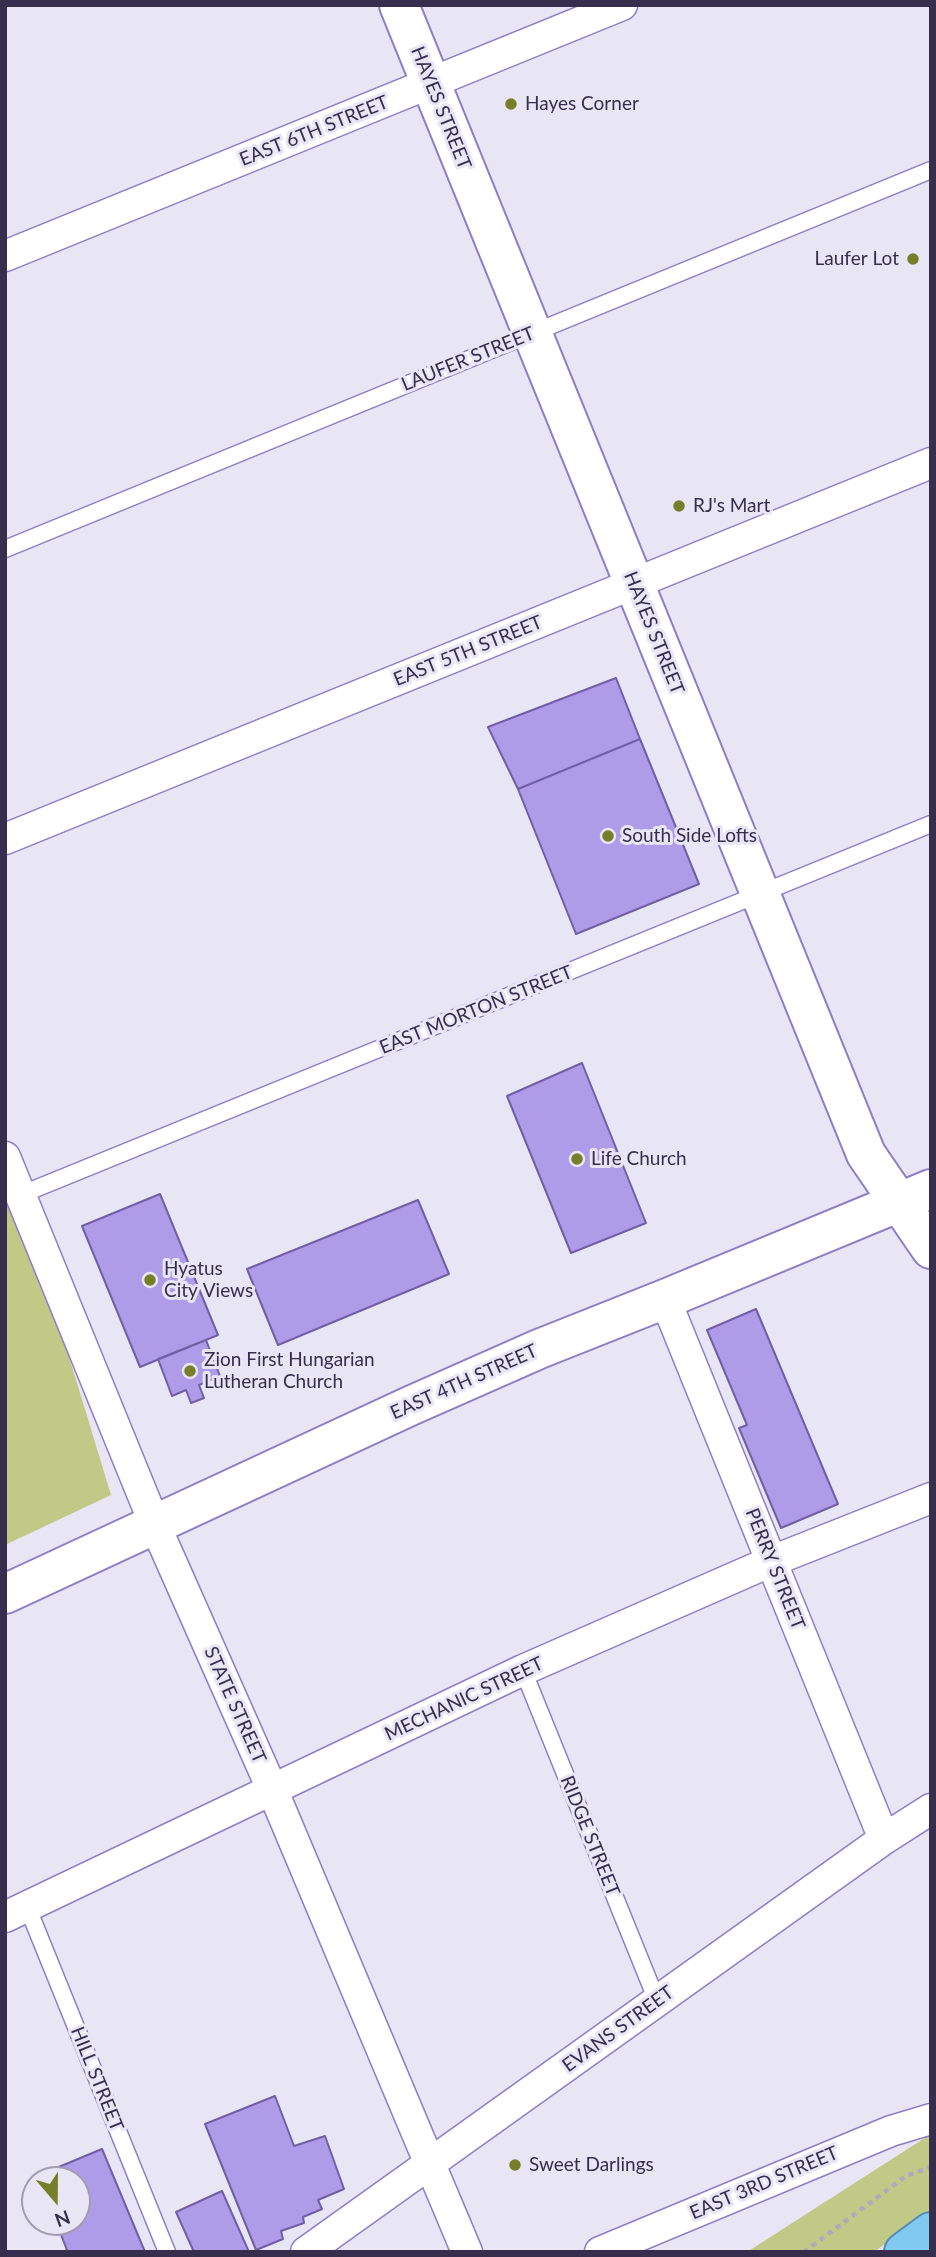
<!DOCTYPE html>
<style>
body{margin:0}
#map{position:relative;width:936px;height:2257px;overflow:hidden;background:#e8e5f5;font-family:Lato,sans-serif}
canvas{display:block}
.frame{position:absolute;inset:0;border:7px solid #362e4d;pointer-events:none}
.north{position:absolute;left:21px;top:2166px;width:70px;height:70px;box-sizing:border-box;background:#e8e5f5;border:2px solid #a19cb2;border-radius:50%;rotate:160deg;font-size:19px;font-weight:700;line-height:28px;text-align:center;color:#362e4d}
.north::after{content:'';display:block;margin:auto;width:24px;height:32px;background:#777e29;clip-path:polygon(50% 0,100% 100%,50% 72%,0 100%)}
</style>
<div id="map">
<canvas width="936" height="2257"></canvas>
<div class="frame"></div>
<div class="north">N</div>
</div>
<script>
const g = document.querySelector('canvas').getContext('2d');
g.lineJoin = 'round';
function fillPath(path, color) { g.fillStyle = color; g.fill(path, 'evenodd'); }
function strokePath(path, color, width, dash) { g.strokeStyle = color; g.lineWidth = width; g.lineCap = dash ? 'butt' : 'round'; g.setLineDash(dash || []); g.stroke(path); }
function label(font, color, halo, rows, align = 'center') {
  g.font = font + ' Lato,sans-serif'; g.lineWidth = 6; g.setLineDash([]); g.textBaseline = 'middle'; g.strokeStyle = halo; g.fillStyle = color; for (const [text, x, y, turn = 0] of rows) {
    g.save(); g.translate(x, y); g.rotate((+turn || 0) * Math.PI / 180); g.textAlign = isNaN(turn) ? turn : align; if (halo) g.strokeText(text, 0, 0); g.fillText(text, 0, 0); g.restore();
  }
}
fillPath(new Path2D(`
 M5,1163L20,1195L111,1495L5,1545Z
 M931,2134V2210L874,2252H747Z`), '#c1c986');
const building = new Path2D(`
 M616,678L640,739L518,789L488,727Z
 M640,739L699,884L576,934L518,789Z
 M582,1063L646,1223L571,1253L507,1096Z
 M160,1194L218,1335L140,1367L82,1226Z
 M418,1200L449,1274L278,1345L247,1269Z
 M756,1309L838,1504L781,1528L739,1428L747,1425L707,1330Z
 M206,1340L220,1376L199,1385L204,1398L191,1403L186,1390L172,1396L158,1359Z
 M275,2096L294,2146L325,2136L344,2189L318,2200L322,2209L303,2217L304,2223L281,2231L283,2239L256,2250L205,2124Z
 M102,2149L145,2252H63L67,2250L56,2222H77V2180H38L37,2176Z
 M222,2191L249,2252H194L176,2212Z`);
fillPath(building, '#ae9ce9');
strokePath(building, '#715fa6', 2);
const service = new Path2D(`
 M5,549L931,170
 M20,1195L931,824
 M523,1670L657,2001
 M27,1906L167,2252`);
const minor = new Path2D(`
 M5,256L622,5
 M5,839L931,463
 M5,1157L155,1525L272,1789L467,2252
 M665,1299L884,1839
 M5,1917L523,1670L772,1561L931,1498
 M306,2252L884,1839L931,1809
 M600,2252L891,2131L931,2119`);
const tertiary = new Path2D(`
 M399,5L866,1154L931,1249`);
const secondary = new Path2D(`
 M5,1594L410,1406L539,1349L665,1299L931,1189`);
const trunk = new Path2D(`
 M904,2252L931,2232`);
strokePath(service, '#8e7dc6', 19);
strokePath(minor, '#8e7dc6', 33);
strokePath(tertiary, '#8e7dc6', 42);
strokePath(secondary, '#8e7dc6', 42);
strokePath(trunk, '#518bb6', 42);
strokePath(new Path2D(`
 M804,2252L906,2176L931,2167`), '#aeaabe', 4.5, [5, 5]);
strokePath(service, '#fff', 16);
strokePath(minor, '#fff', 30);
strokePath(tertiary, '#fff', 38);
strokePath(secondary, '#fff', 38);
strokePath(trunk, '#80caf2', 38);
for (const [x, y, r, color] of [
 [511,104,7,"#777e29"],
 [913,259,7,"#777e29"],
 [679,506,7,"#777e29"],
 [608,836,7,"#777e29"],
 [577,1159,7,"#777e29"],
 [150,1280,7,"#777e29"],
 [190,1371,7,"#777e29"],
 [515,2165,7,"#777e29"]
]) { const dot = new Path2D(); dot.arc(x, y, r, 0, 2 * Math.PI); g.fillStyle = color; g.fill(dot); strokePath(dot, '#e8e5f5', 2.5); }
label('19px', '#362e4d', '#e8e5f5', [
 ["Hayes Corner",525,104],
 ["Laufer Lot",899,259,"right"],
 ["RJ's Mart",693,506],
 ["South Side Lofts",622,836],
 ["Life Church",591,1159],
 ["Hyatus",164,1269],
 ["City Views",164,1291],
 ["Zion First Hungarian",204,1360],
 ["Lutheran Church",204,1382],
 ["Sweet Darlings",529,2165]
], 'left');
label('19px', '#362e4d', '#e8e5f5', [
 ["HAYES STREET",441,108,68],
 ["EAST 6TH STREET",314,131,-22],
 ["LAUFER STREET",468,359,-22],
 ["HAYES STREET",654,633,68],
 ["EAST 5TH STREET",468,651,-22],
 ["EAST MORTON STREET",476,1010,-22],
 ["EAST 4TH STREET",464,1382,-24],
 ["PERRY STREET",775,1569,68],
 ["MECHANIC STREET",464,1699,-25],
 ["STATE STREET",235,1705,66],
 ["RIDGE STREET",590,1836,68],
 ["EVANS STREET",618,2029,-36],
 ["HILL STREET",97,2079,68],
 ["EAST 3RD STREET",764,2183,-23]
]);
</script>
